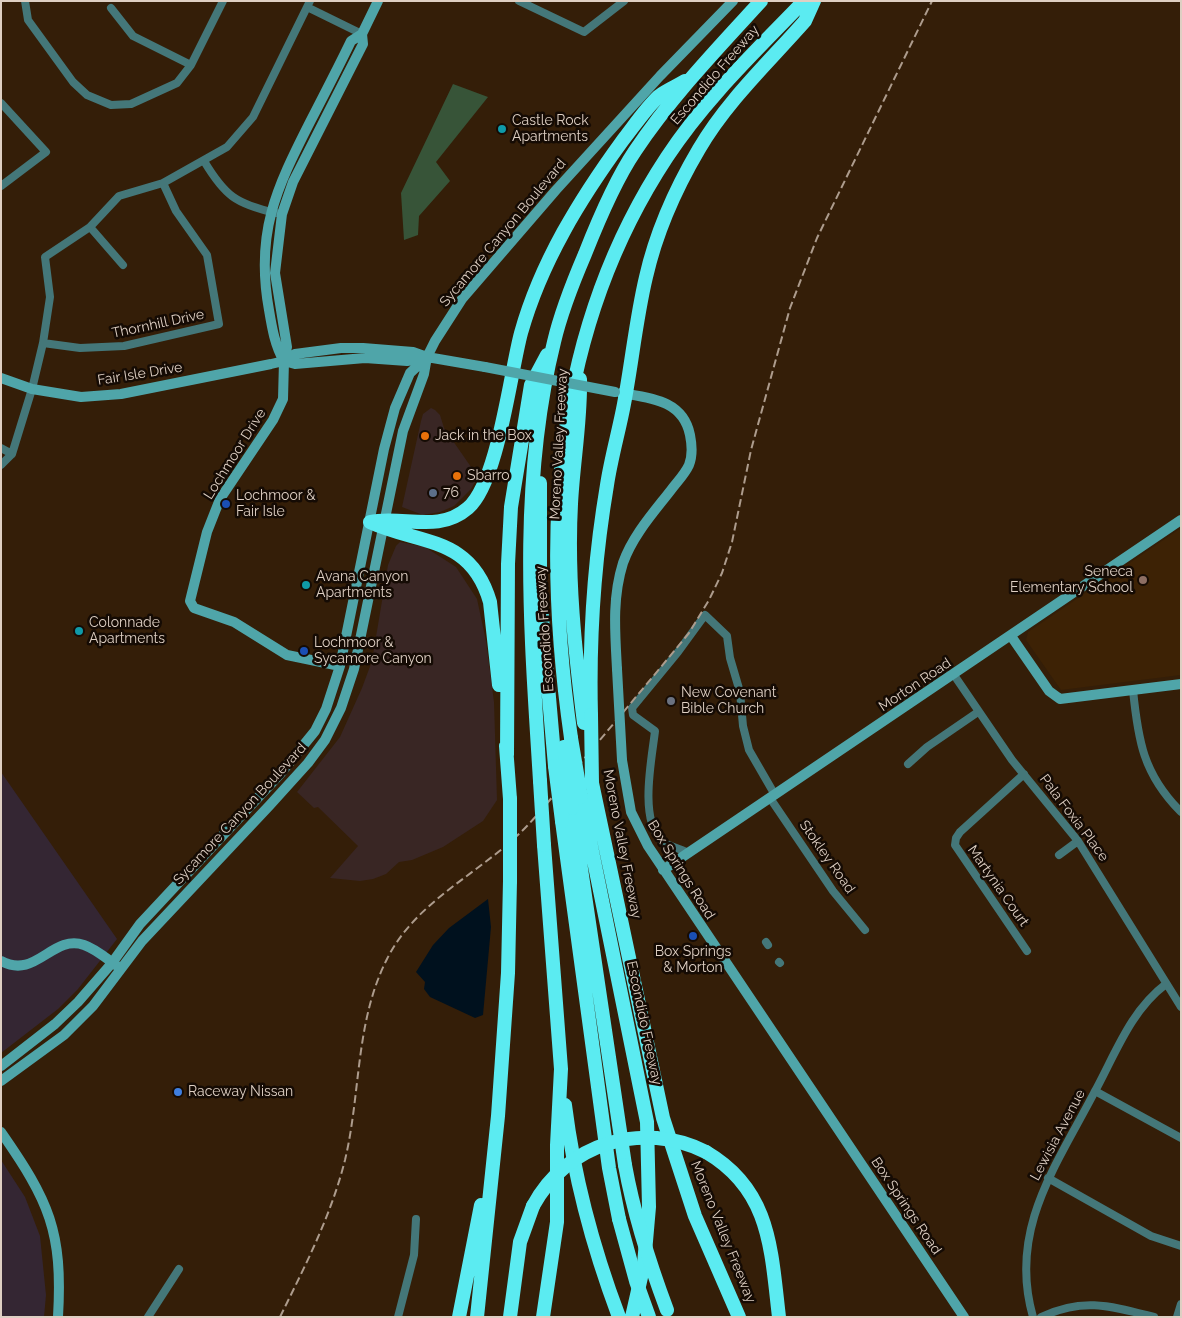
<!DOCTYPE html>
<style>
body{margin:0}
#map{position:relative;width:1182px;height:1318px;overflow:hidden;background:#341e08;font-family:Raleway,sans-serif}
canvas{display:block}
.frame{position:absolute;inset:0;border:2px solid #decfc3;pointer-events:none}
</style>
<div id="map">
<canvas width="1182" height="1318"></canvas>
<div class="frame"></div>
</div>
<script>
const g = document.querySelector('canvas').getContext('2d');
g.lineJoin = 'round';
function fillPath(path, color) { g.fillStyle = color; g.fill(path, 'evenodd'); }
function strokePath(path, color, width, dash) { g.strokeStyle = color; g.lineWidth = width; g.lineCap = dash ? 'butt' : 'round'; g.setLineDash(dash || []); g.stroke(path); }
function label(font, color, halo, rows, align = 'center') {
  g.font = font + ' Raleway,sans-serif'; g.lineWidth = 5; g.setLineDash([]); g.textBaseline = 'middle'; g.strokeStyle = halo; g.fillStyle = color; for (const [text, x, y, turn = 0] of rows) {
    g.save(); g.translate(x, y); g.rotate((+turn || 0) * Math.PI / 180); g.textAlign = isNaN(turn) ? turn : align; if (halo) g.strokeText(text, 0, 0); g.fillText(text, 0, 0); g.restore();
  }
}
fillPath(new Path2D(`
 M431,408L435,410L440,415L444,428L478,477L471,489L454,506L440,512L423,515L402,507L421,421L423,414Z
 M400,542L425,547L456,567L477,599L486,641L494,702L497,800L483,821L443,847L412,860L399,862L386,874L373,879L360,881L330,878L358,846L318,807L314,808L297,792L340,737L362,688L372,661L388,565L396,546Z`), '#392624');
fillPath(new Path2D(`
 M1,772L117,939L78,989L58,1009L1,1053Z
 M1,1160L25,1197L40,1236L46,1295L44,1317H1Z`), '#342633');
fillPath(new Path2D(`
 M1181,528V675L1061,690L1026,640L1028,632Z`), '#3d2205');
fillPath(new Path2D(`
 M453,84L488,97L436,162L450,181L419,216L418,235L404,240L401,193Z`), '#375438');
fillPath(new Path2D(`
 M488,899L491,927L483,1015L475,1018L430,997L424,989L425,982L416,972L433,945L449,928Z`), '#00111e');
strokePath(new Path2D(`
 M25,1L28,20L73,82L87,95L111,105L131,104L177,83L191,65L223,1
 M519,1L584,32L624,1
 M307,7L362,34
 M111,8L133,36L191,65
 M1,103L46,152L1,186
 M204,161C225,196 236,204 276,213
 M90,227L123,265
 M43,343L80,348L124,346L219,324L207,255L176,211L163,183
 M1,448L12,454
 M1,465L12,454L32,389L43,343L50,297L45,257L90,227L119,196L163,183L227,147L253,117L310,1
 M954,675L1012,760L1078,841L1181,1007
 M1133,690C1138,740 1143,774 1181,812
 M908,764L927,747L978,712
 M1024,774L960,832L956,838L955,845L1027,951
 M770,798L833,891L865,930
 M689,853C681,849 667,846 661,840C639,818 652,758 655,731L633,715L632,708L678,652L705,615L727,636L730,658L740,692L743,726L749,750L775,795
 M1059,855L1078,841
 M766,942L768,945
 M779,962L780,963
 M1095,1091L1181,1138
 M1048,1178L1151,1236L1181,1246
 M148,1317L179,1269
 M398,1317L414,1255L416,1219
 M1033,1317C1008,1230 1056,1166 1094,1093C1115,1055 1130,1011 1166,984
 M1041,1317C1083,1297 1111,1306 1154,1317
 M1177,1317L1181,1304`), '#447779', 8);
strokePath(new Path2D(`
 M284,361C275,346 272,328 269,310C255,233 276,189 310,122C324,95 338,68 351,41L362,34L378,1
 M284,361L295,364L365,358L407,361L426,357
 M1,378L32,389L81,397L121,394L271,364L284,361L295,354L341,348H363L413,352L427,357L485,367
 M1011,636L1049,691L1060,699L1181,684
 M340,666L287,655L234,622L194,608L190,601L207,532L220,499L273,420L283,399L284,361L287,347L275,273L282,214L293,182L363,44L362,34
 M617,669C615,632 612,598 623,563C633,535 654,512 671,490C677,482 685,474 689,465C693,455 692,445 690,435C683,400 650,398 621,393
 M622,760L631,812L648,846L964,1317
 M663,870L1181,520
 M1,961C36,980 52,934 84,945C96,949 107,959 117,966
 M1,1066L55,1024L78,1002L112,963L140,924L280,774L315,731L326,709L340,666L384,449L395,408L410,373L427,357
 M1,1081L64,1035L93,1006L142,941L269,806L308,763L325,740L341,708L354,669L403,431L424,374L427,357L435,341L462,299L556,190L660,76L733,1
 M1,1132C49,1201 63,1231 58,1317`), '#4fa5a9', 10);
strokePath(new Path2D(`
 M580,379C581,420 573,463 571,504C567,577 575,651 584,723
 M540,483V594L555,766
 M370,522C403,515 438,534 468,508C498,482 510,374 521,333C541,262 580,199 623,140C634,126 646,108 659,96C667,90 677,86 685,81
 M370,522C421,545 471,536 490,602L499,685
 M591,715C589,638 594,562 607,485C611,458 619,431 624,404C632,362 636,319 646,277C656,233 676,188 699,149C727,101 769,62 805,21L814,1
 M571,738C542,535 551,333 667,157C705,99 756,51 804,1
 M506,746L510,799
 M507,755L508,564L511,507L531,385L547,355
 M540,781C531,634 518,486 554,342C561,312 573,282 585,254C598,221 616,179 635,151C671,97 717,49 761,1
 M592,783L663,1118L695,1216L739,1317
 M581,797L647,1122L649,1207L644,1264L632,1317
 M572,808L625,1165
 M562,821L609,1168L619,1219
 M565,1105C574,1177 593,1248 619,1317
 M706,1152C771,1190 771,1250 779,1317
 M459,1317L481,1205
 M477,1317L498,1116L508,973L510,881
 M510,1317L520,1242L533,1206
 M543,1317L557,1222V1145L561,1069L544,845`), '#5bebf1', 14);
strokePath(new Path2D(`
 M280,1317C305,1266 331,1216 345,1160C361,1093 355,1022 387,959C417,899 482,873 527,826C545,807 561,786 578,766C615,722 652,678 689,633L709,600L722,573L732,542L751,450L790,308L817,238L932,1`), '#ad9c8d', 2, [8, 4]);
strokePath(new Path2D(`
 M485,367L615,392
 M617,669L622,760`), '#4fa5a9', 10);
strokePath(new Path2D(`
 M591,715L592,783
 M571,738L581,797
 M564,747L572,808
 M555,766L562,821
 M540,781L544,845
 M510,799V881
 M625,1165C634,1215 649,1262 667,1310
 M533,1206C567,1143 642,1120 706,1152
 M619,1219L636,1281L649,1317`), '#5bebf1', 14);
for (const [x, y, r, color] of [
 [502,129,5,"#0f9aa8"],
 [425,436,5,"#e8710a"],
 [457,476,5,"#e8710a"],
 [433,493,5,"#5c6f8a"],
 [226,504,5,"#1a4fb4"],
 [1143,580,5,"#8d6e63"],
 [306,585,5,"#0f9aa8"],
 [79,631,5,"#0f9aa8"],
 [304,651,5,"#1a4fb4"],
 [671,701,5,"#6b7280"],
 [693,936,5,"#1a4fb4"],
 [178,1092,5,"#3f7fe0"]
]) { const dot = new Path2D(); dot.arc(x, y, r, 0, 2 * Math.PI); g.fillStyle = color; g.fill(dot); strokePath(dot, '#150b04', 2); }
label('14px', '#decfc3', '#150b04', [
 ["Escondido Freeway",715,75,-49],
 ["Sycamore Canyon Boulevard",503,233,-50],
 ["Thornhill Drive",158,324,-12],
 ["Fair Isle Drive",140,374,-9],
 ["Moreno Valley Freeway",559,444,-87],
 ["Lochmoor Drive",235,454,-58],
 ["Escondido Freeway",545,629,-94],
 ["Morton Road",915,685,-34],
 ["Sycamore Canyon Boulevard",240,814,-47],
 ["Pala Foxia Place",1074,818,53],
 ["Moreno Valley Freeway",622,844,79],
 ["Stokley Road",827,857,55],
 ["Box Springs Road",681,870,58],
 ["Martynia Court",998,886,55],
 ["Escondido Freeway",644,1023,78],
 ["Lewisia Avenue",1058,1135,-62],
 ["Box Springs Road",906,1206,56],
 ["Moreno Valley Freeway",723,1232,68]
]);
label('14px', '#decfc3', '#150b04', [
 ["Castle Rock",512,121],
 ["Apartments",512,137],
 ["Jack in the Box",435,436],
 ["Sbarro",467,476],
 ["76",443,493],
 ["Lochmoor &",236,496],
 ["Fair Isle",236,512],
 ["Seneca",1133,572,"right"],
 ["Elementary School",1133,588,"right"],
 ["Avana Canyon",316,577],
 ["Apartments",316,593],
 ["Colonnade",89,623],
 ["Apartments",89,639],
 ["Lochmoor &",314,643],
 ["Sycamore Canyon",314,659],
 ["New Covenant",681,693],
 ["Bible Church",681,709],
 ["Box Springs",693,952,"center"],
 ["& Morton",693,968,"center"],
 ["Raceway Nissan",188,1092]
], 'left');
</script>
